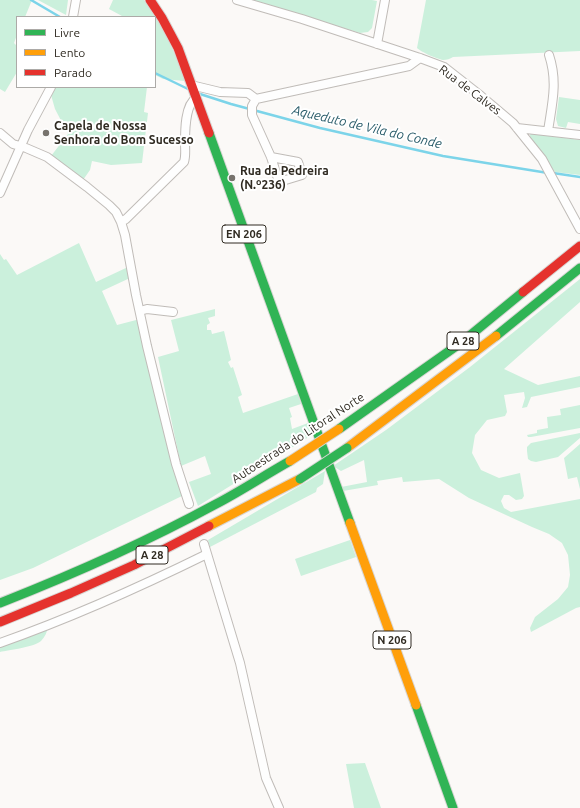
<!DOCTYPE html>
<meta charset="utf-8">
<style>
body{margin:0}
#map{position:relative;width:580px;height:808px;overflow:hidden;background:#fbf9f7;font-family:Ubuntu,sans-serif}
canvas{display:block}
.legend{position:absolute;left:16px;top:16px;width:140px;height:72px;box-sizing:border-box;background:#fff;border:1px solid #acaaa7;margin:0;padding:5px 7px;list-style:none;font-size:12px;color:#302b22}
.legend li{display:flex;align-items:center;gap:8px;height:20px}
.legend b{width:20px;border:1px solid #acaaa7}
</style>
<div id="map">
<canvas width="580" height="808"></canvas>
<ul class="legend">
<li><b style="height:5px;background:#30b455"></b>Livre</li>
<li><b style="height:5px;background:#ff9f0a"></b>Lento</li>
<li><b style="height:5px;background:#e5322d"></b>Parado</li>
</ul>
</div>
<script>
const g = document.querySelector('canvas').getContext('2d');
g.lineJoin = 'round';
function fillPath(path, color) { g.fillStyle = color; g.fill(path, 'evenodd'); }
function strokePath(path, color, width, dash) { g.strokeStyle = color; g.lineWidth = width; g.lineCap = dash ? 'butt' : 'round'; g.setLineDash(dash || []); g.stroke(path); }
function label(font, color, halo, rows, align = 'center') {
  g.font = font + ' Ubuntu,sans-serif'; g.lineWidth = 4; g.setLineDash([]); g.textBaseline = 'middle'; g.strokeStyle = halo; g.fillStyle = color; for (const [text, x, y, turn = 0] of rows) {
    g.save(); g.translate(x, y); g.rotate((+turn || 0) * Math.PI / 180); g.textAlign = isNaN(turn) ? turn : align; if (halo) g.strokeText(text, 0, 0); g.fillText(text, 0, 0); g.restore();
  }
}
fillPath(new Path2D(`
 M0,0H32L25,17H17V35L14,43L17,46V72L5,92L0,89Z
 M38,0H68L66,15Z
 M113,0H144C163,24 175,53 185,81L163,79L155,75V17H121L122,16L109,9Z
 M251,0H372L377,1L372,28L368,32L360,33Z
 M426,0H580V51L453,57C450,59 447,60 443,60C437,59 421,52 417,48Z
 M55,87H147L144,112L148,113L142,163L111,165L92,161L90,170L83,180L51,156L68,134L55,109L51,95Z
 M559,97L580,100V124L568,122L566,128L558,126L556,119Z
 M532,132L536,134L580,140V175L555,172L530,138V135Z
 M79,243L96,282L128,267L130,278L102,291L117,325L140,319L182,496L33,568L0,580V254L4,260L6,259L17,275Z
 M580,279V302L504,369L538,385L580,376V387L531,397L527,407L522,408L525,398L524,392L504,395L507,412L505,416L487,420L475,435L472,453L481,470L499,478L520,473L524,496L522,499L516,500L509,495H504L501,501L504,508L511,512L580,499V607L576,608L531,632L530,628L535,617L558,599L568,587L570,575L568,555L562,543L549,534L532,527L469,498L439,479L403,482L402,477L377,481L378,485L343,491L341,487L367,482L364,460L341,471L333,466L386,430L470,367Z
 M215,309V316L208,318L210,323L207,325V330H211L212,334L224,331L231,360L228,362L231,368L233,367L242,395L238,397L243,413L298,394L301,404L289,408L292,417L290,418L292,429L308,423L312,435L198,506L189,482L211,474L205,456L181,466L158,357L179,351L171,320Z
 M580,405V428L531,437H528L527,435L537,433V430L548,428L547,417L561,415L560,409Z
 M580,433V438L558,457L536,462L531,461L528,459L527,451V447L531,443Z
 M580,444V489L577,477L568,479L564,458Z
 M325,471L323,484L317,488L316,492L210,547L208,540Z
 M350,540L356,557L301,576L295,559Z
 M48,627C47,632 45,637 41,641C35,647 9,650 0,652V645Z
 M365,763L381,808H354L346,764Z`), '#cbf0dc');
strokePath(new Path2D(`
 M31,0L60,17
 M155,73L188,89
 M200,94L231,104L320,128L443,156L548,173
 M553,173L580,177`), '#7cd4e9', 2.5);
const street = new Path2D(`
 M237,0L302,19L420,58L444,67L481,96L513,123L542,159L580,229
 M73,17L76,0
 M377,44L385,0
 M191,85L220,92L248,93L256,99L409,66L420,58
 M256,99L252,106V115L271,157L279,182L302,175L298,162L271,157
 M517,128L580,135
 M548,131C552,104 558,82 549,55
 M0,133L13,144L26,148L47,157L87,187L109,205L116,212L121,222L125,235L136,295L147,346L176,464L189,504
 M0,193L28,130L51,87
 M121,222L126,219L184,162C186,156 185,149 185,143C185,130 185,105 196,98
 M140,311L147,309L173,312
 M204,544L240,663L266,778L279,808
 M0,643C71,618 140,587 207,554`);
const fast = new Path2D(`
 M209,133L350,523
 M496,336L580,268
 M339,429L462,342L523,292
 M0,603C74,574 146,542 216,504C241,491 265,475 290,461
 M416,705L453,808`);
const slow = new Path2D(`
 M347,448L496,336
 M350,523L416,705
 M209,526L300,479`);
const jam = new Path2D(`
 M150,0L162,18L178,48L209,133
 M523,292L580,246
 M0,622L71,593L134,565L209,526`);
strokePath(street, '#c0bcb8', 10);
strokePath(fast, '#d8d6d4', 11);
strokePath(slow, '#d8d6d4', 11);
strokePath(jam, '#d8d6d4', 11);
strokePath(street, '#fefefe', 8);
strokePath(fast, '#30b455', 9);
strokePath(slow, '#ff9f0a', 9);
strokePath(jam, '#e5322d', 9);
const fastBridge = new Path2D(`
 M300,479L347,448`);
const slowBridge = new Path2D(`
 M290,461L339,429`);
strokePath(fastBridge, '#d8d6d4', 11, []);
strokePath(slowBridge, '#d8d6d4', 11, []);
strokePath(fastBridge, '#30b455', 9);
strokePath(slowBridge, '#ff9f0a', 9);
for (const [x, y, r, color] of [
 [46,133,4,"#77736d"],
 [232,178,4,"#77736d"]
]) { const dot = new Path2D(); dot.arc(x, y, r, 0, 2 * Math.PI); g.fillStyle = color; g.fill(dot); strokePath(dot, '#fff', 1.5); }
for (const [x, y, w] of [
 [244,234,44],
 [463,341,32],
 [152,555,32],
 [392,640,38]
]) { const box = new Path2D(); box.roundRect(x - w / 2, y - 9, w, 18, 3); g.fillStyle = '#fff'; g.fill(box); strokePath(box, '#302b22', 1); }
label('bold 11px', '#302b22', null, [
 ["EN 206",244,234],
 ["A 28",463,341],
 ["A 28",152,555],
 ["N 206",392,640]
]);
label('12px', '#302b22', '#fff', [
 ["Rua de Calves",470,90,37],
 ["Autoestrada do Litoral Norte",298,438,-33]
]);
label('bold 12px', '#302b22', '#fff', [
 ["Capela de Nossa",54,126],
 ["Senhora do Bom Sucesso",54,140],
 ["Rua da Pedreira",240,171],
 ["(N.º236)",240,185]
], 'left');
label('italic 13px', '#285b69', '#fff', [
 ["Aqueduto de Vila do Conde",367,127,13]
]);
</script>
